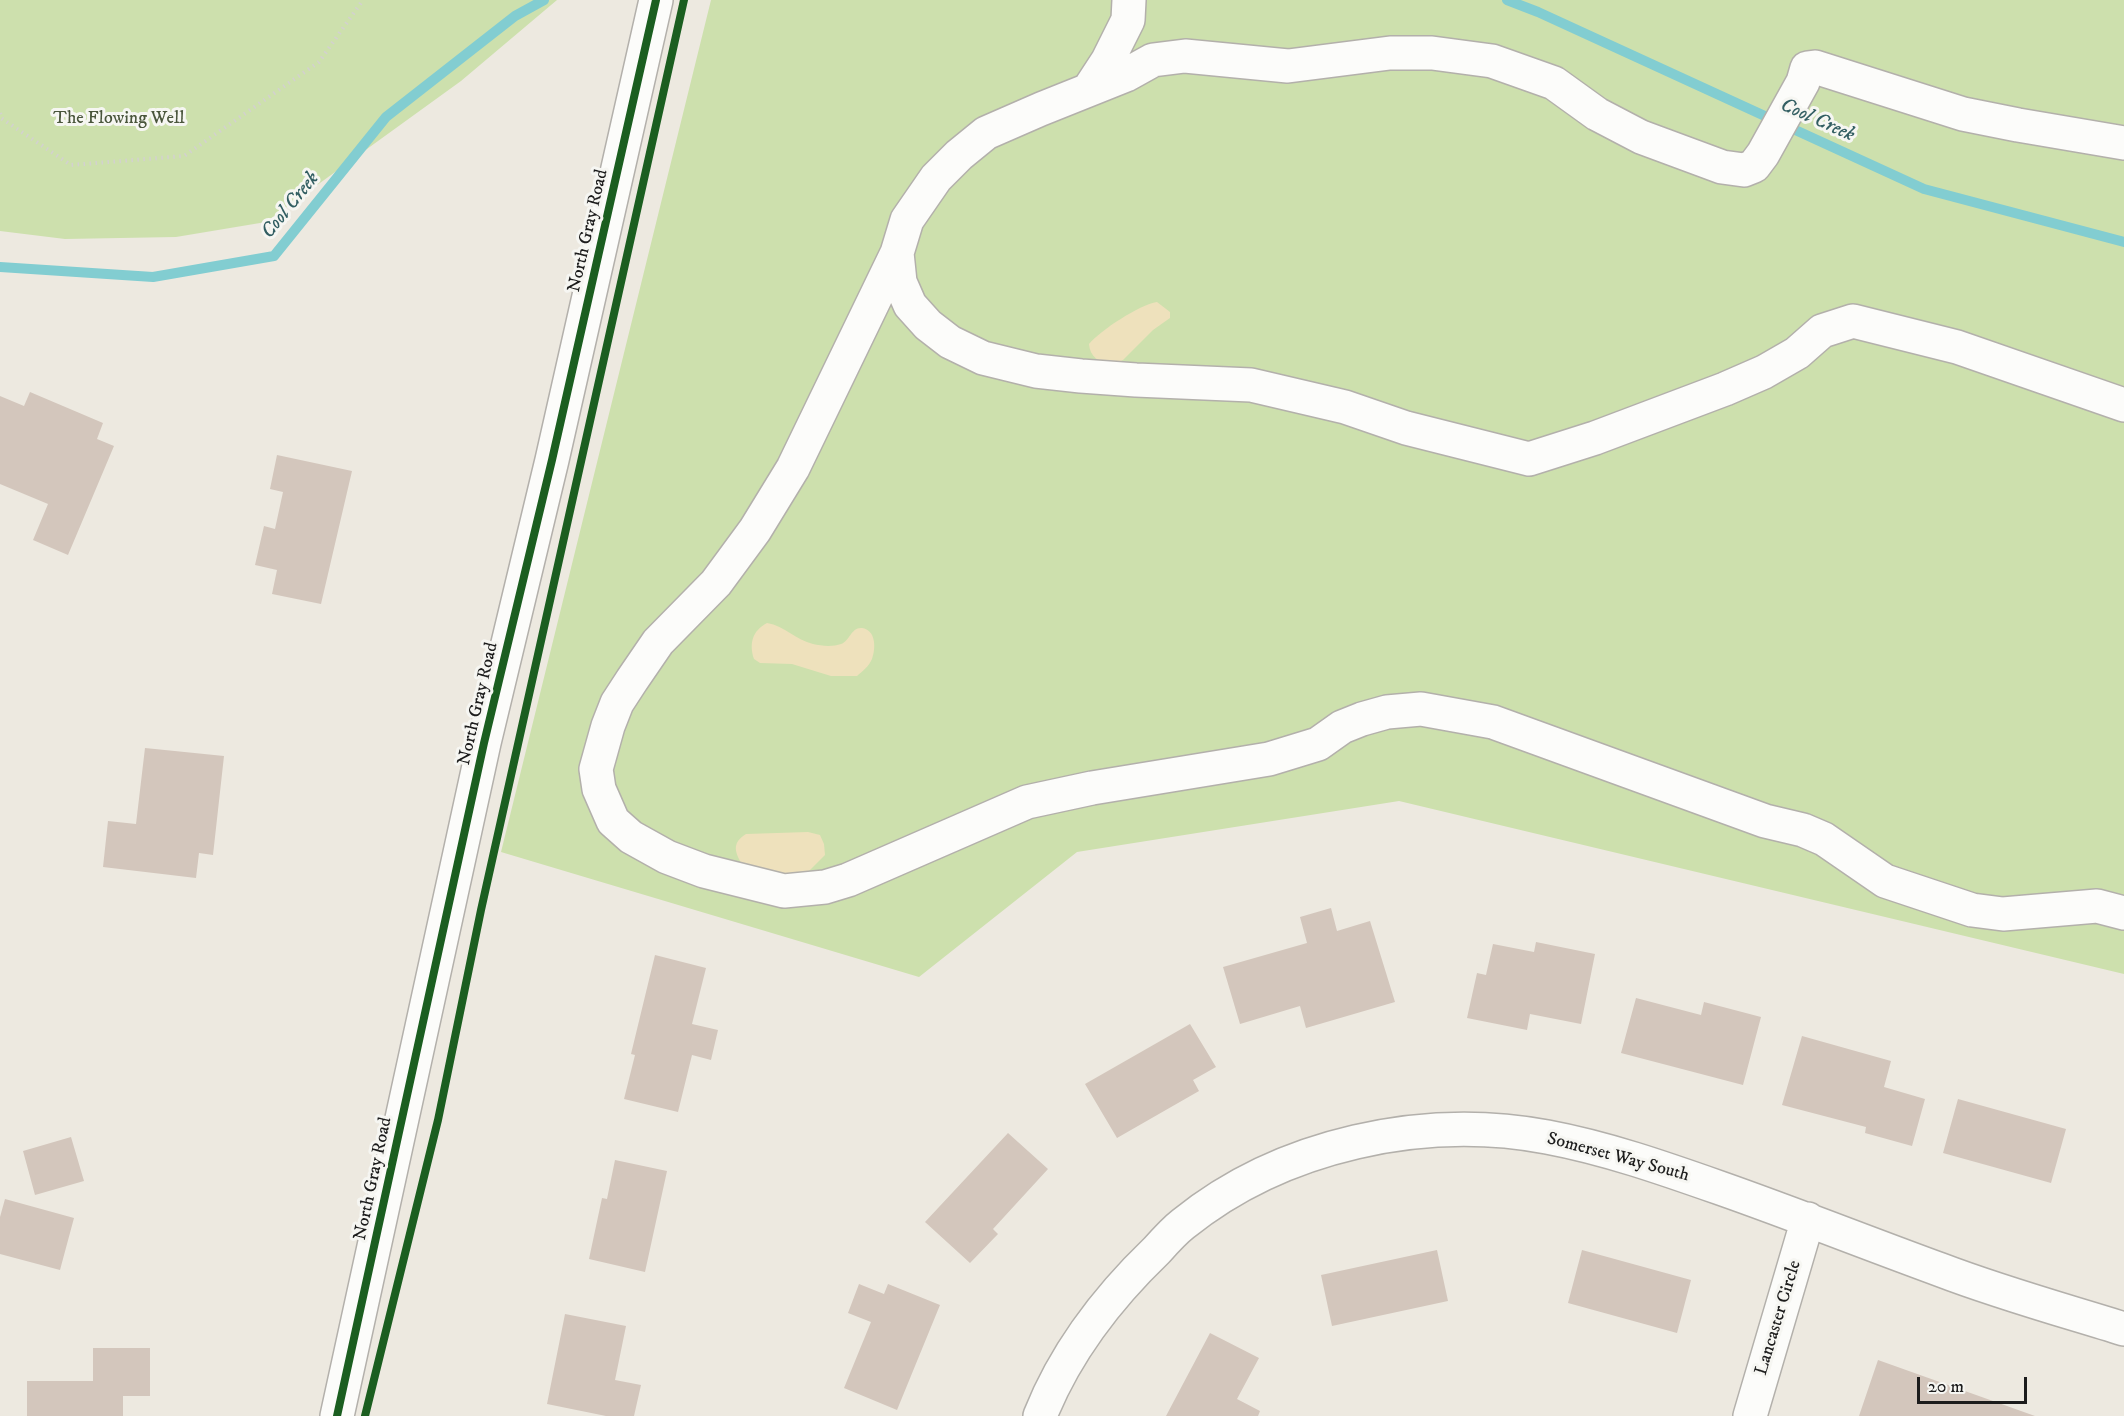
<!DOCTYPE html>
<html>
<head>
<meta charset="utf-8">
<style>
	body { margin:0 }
	#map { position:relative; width:2124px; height:1416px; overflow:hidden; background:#ede9e0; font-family:"IM FELL DW Pica",serif }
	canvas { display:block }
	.scale { position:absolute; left:1917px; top:1377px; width:110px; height:27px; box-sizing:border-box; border:3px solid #1c1c1c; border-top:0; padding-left:8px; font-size:18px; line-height:21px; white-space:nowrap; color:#1c1c1c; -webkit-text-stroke:4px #f6f6f2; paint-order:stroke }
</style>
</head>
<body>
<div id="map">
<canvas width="2124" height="1416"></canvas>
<div class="scale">20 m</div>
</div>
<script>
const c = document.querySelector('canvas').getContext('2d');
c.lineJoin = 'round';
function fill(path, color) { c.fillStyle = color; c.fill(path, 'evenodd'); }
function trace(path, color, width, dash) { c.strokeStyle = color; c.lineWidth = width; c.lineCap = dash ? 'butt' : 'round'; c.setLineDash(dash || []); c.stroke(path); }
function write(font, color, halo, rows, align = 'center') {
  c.font = font + ' "IM FELL DW Pica",serif'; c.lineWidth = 6; c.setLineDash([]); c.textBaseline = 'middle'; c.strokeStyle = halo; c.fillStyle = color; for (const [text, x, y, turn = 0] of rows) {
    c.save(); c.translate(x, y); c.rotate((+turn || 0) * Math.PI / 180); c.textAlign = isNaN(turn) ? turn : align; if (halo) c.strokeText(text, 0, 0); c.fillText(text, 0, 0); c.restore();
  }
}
fill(new Path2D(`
	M0,0H557L461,81L266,222L176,237L65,239L0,231Z
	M711,0H2124V974L1399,801L1077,852L919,977L501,852Z`), '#cde0ad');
fill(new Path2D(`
	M1157,302L1170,312V318L1153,330L1123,360C1108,368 1090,361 1089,344C1101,330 1139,305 1157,302Z
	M767,623C785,626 796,640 813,644C821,646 833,647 841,644C850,641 851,627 862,628C876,630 876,648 872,659C869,666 863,671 857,676H831L792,664L760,663L754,659C749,644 752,631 767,623Z
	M808,832L820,835L824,844L825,855L801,879L743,866C735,853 731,843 746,834Z`), '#eee1bc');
trace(new Path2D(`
	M1507,0L1538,12L1924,189L2124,242
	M0,267L153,277L274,256L386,117L515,16L544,0`), '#82cdd1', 10);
fill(new Path2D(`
	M30,392L103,423L97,439L114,446L68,555L33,540L48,504L0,484V396L24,406Z
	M277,455L352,471L321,604L272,594L277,570L255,565L264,526L275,529L283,492L270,489Z
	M145,748L224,756L213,855L199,853L196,878L103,867L108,821L136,824Z
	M1331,908L1337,931L1370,921L1395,1002L1306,1028L1300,1006L1240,1024L1223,967L1307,943L1300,917Z
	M1536,942L1595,954L1581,1024L1530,1014L1527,1030L1467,1018L1477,973L1486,975L1493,944L1534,952Z
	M655,955L706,968L692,1024L718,1030L711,1060L692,1055L678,1112L624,1099L635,1055L631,1054Z
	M1636,998L1701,1015L1704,1002L1761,1017L1743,1085L1621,1053Z
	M1190,1024L1216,1067L1193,1080L1199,1091L1117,1138L1085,1084Z
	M1802,1036L1891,1061L1884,1087L1925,1099L1912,1146L1865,1133L1866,1127L1782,1105Z
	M1958,1099L2066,1129L2051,1183L1943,1153Z
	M1008,1133L1048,1169L993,1229L998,1234L970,1263L925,1222Z
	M71,1137L84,1181L35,1195L23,1151Z
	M615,1160L667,1171L645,1272L589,1259L602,1198L607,1199Z
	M5,1199L74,1218L60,1270L0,1254V1217Z
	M1437,1250L1448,1301L1332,1326L1321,1275Z
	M1582,1250L1691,1280L1677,1333L1568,1303Z
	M859,1284L884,1294L888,1284L940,1305L897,1410L844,1388L871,1322L848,1313Z
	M565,1314L626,1326L615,1380L641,1385L634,1416H606L547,1404Z
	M1210,1333L1259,1358L1237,1399L1260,1411L1258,1416H1166Z
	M93,1348H150V1396H123V1416H27V1381H93Z
	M1878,1360L2035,1416H1859Z`), '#d3c6bc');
const minor = new Path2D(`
	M1089,89L1108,60L1128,20L1129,0
	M2124,143L2018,125L1963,114L1815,67L1807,68L1803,82L1763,154L1754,166L1744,170L1722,167L1641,137L1597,114L1554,83L1492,61L1432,53H1390L1288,66L1185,56L1153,60L1126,75L1041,109L986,133L959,155L936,178L907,220L897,253L900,282L910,305L928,325L950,342L983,358L1036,371L1081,376L1136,380L1251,385L1345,407L1406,428L1529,459L1595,438L1725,389L1764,372L1797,353L1822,331L1853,321L1957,347L2124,405
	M897,253L793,468L755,530L716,583L658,642L632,680L617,703L608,726L596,769L599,789L613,821L631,837L667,857L704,871L784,891L825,887L848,880L1027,802L1092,788L1269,759L1318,744L1342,727L1362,719L1387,712L1421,709L1493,722L1765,821L1803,830L1824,839L1885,881L1972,910L2003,914L2097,906L2124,913
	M337,1416L484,743L552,460L656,0
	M1040,1416C1065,1353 1108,1297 1157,1250C1165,1241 1174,1231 1183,1224C1282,1144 1424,1114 1547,1137C1606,1148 1663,1168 1720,1188C1794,1214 1867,1243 1941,1270C2001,1293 2063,1310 2124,1329
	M1750,1416L1808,1219`);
trace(minor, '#b3b0ab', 36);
trace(new Path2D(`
	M0,113L1,118L71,165L184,156L319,62L363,0`), '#d3d1cf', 4, [1.5, 4.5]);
trace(minor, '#fcfcfa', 33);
trace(new Path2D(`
	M337,1416L484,743L552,460L656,0
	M365,1416L438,1120L481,910L684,0`), '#1b5e20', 8);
write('18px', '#49553b', '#f6f6f2', [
	["The Flowing Well",119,119]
]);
write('18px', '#1c1c1c', '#f6f6f2', [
	["North Gray Road",589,231,-77],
	["North Gray Road",479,704,-77],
	["Somerset Way South",1618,1158,15],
	["North Gray Road",374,1179,-78],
	["Lancaster Circle",1779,1318,-73]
]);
write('italic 20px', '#325e62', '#f6f6f2', [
	["Cool Creek",1817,121,24],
	["Cool Creek",291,206,-51]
]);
</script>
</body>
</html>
